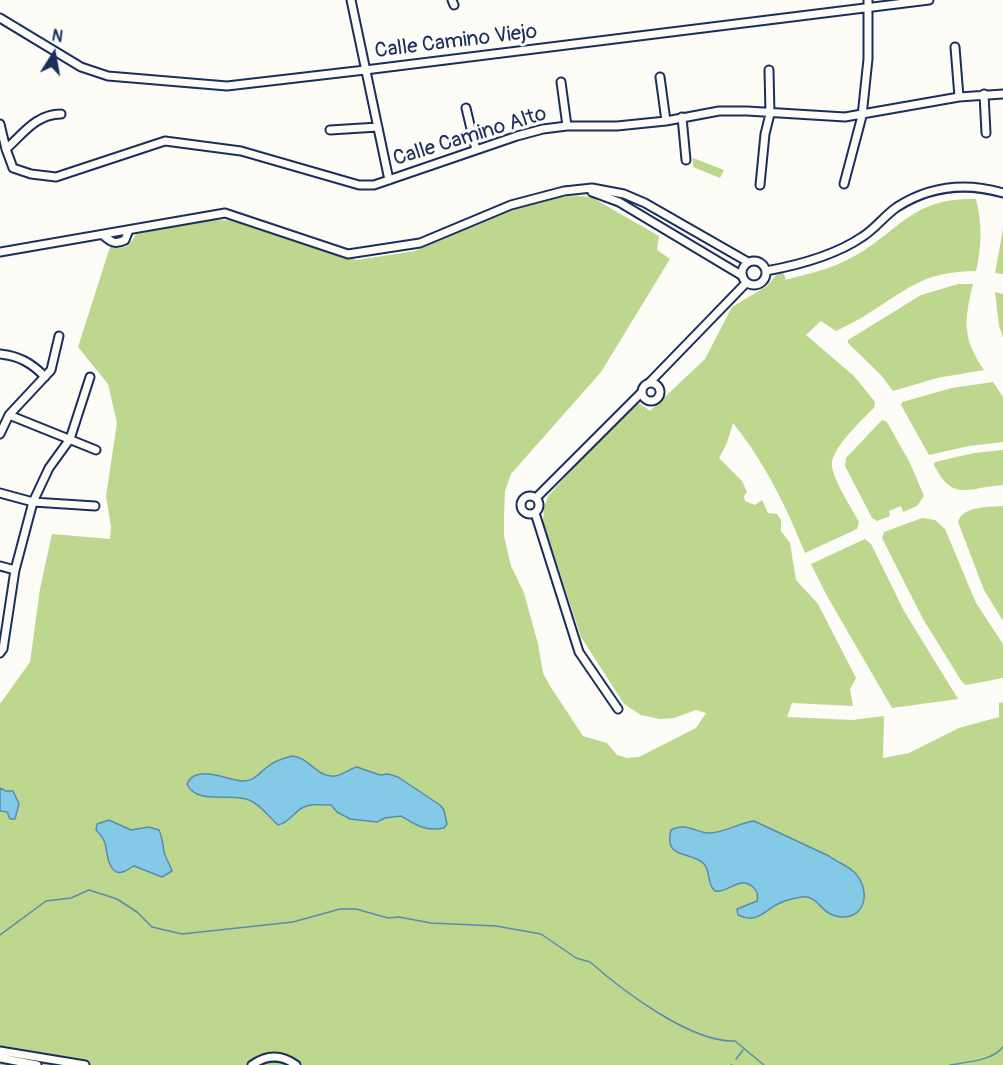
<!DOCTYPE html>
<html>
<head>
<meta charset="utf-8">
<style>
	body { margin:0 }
	#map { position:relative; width:1003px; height:1065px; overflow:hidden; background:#fdfcf7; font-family:Pangolin,sans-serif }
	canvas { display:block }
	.north { position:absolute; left:24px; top:24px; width:60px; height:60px; -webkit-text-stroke:4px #fdfcf7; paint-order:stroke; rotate:11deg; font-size:16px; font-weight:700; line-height:24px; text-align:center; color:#1b2f5e }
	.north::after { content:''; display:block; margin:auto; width:21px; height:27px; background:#1b2f5e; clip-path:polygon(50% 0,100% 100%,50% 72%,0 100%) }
</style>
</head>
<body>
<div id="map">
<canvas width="1003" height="1065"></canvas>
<div class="north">N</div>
</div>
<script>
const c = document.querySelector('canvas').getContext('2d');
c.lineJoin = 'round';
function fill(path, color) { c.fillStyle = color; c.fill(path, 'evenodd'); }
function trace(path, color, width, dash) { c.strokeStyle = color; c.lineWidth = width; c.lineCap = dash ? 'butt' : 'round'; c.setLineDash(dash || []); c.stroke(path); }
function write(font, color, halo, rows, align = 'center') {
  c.font = font + ' Pangolin,sans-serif'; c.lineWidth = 6; c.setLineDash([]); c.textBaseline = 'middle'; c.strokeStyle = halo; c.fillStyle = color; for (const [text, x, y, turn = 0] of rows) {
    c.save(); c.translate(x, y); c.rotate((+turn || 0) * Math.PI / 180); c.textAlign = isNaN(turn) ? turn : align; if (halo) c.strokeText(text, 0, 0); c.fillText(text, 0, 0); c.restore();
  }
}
fill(new Path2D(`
	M693,158L724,170L720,178L693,167Z
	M577,196L591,197L659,236L657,250L670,259L601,372L511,474L505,491L504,515V536L511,566L524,593L538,644L543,673L550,686L583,736L607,743L617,755L627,758L639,757L696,728L706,713L696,710L674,718L660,719L641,715L624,704L581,637L543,522L544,507L548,496L600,439L634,406L639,403L650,411L705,359L732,307L767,286L777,274L783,272L786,280C806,274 828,270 847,260C899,234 909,197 976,199C982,223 982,246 976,271C923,272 911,287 869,313C859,320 847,325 836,331L821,321L806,335L854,376L875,402L874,408C862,420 829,450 832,467C835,483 851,507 859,522L857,529L805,553C786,506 765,463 733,423L727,443L719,458L742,481L747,492L744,496L745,501L755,505L762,500L768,513L777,514L781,520V531L790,543L796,580L818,604L856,678L850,689L853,706L792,703L787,717L852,720L884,716L883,758L909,753L959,728L999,717V703L1003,702V1065H0V704L30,662L40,589L52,534L110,539L111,527L106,496L117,423L108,384L78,347L110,247C124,250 129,247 136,234L216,219L232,221L356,260L415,251L518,208L559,197Z
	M1003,229V274L995,273Z
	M958,284H973C964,320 962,338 984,370L937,378L893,391L881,375L848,343V340L921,295Z
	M995,292L1003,294V337L999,326Z
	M993,382L1003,397V442L969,446L929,455L901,405L902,402L952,388Z
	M882,420L887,422L910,463L924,496L917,506L903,512L901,506L889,511L890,516L877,521L872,518L845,466L846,458Z
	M1003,450V485C969,487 953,503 934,465L935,462L974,453Z
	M1003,506V621L984,590L958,522C962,506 989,507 1003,506Z
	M922,518L935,520L945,529L976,603L1003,644V678L966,685L962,682L923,619L882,538L884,532Z
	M865,539L871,544L904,611L958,699L892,708L827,596L811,564Z`), '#bdd78e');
const water = new Path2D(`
	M292,756C309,757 317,778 335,776C343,775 349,769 357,767L380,775L388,774L398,777L440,805L444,810L447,824L444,828C426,832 416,825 401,816L385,818L377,822L350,819L337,812L331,805C321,805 311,803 302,808C293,813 289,823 278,825C269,817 261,805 249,800C231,792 197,806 187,784C196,763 229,781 243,781C255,781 259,773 267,767C275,761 283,758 292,756Z
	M0,788L6,791H13L19,804L15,819H10L7,812L0,811Z
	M109,820L131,830L149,827L159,830C162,837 163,843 164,851C165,858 170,864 172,871L162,877L134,866C131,867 128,870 125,871C108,879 107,851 105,843C103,838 100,834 96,830L97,824Z
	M754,821L829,856C837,862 846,865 853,871C870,886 869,918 841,917C821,916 819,895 802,897C796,898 786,900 780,903C765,909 758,925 738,915L737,909L757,901C758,895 758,892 753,887C739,875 728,894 715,891C706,883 711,872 704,864C692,851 663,860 671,830C685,822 695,832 708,833C722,834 738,823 754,821Z`);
fill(water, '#84c9e5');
trace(water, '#5a8baf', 1.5);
trace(new Path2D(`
	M0,935L46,901L71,898L89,890L117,899L137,912L152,927L182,934L293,922L340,909H356L388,918L399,917L431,923L496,926L541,934L576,958L590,962C622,990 691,1043 735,1041L764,1065
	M736,1059L743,1050
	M731,1065H732
	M950,1065C966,1062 992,1061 1003,1047`), '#5a8baf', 1.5);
const minor = new Path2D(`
	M351,0L389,180
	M452,0L454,5
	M0,18L81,67L108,76L227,86L365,70L929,0
	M955,47L959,97
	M660,77L666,121
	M561,82L567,126
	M984,94L986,133
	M466,108L476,150
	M682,117L686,160
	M0,124L6,149L13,168L31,174L56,177L165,141L241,151L359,185H374L517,136L543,129L567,126H617L666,121L719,111H747L845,117L959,97L1003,94
	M330,130L378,127
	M6,149C23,134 36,114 61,114
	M844,184L862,116L868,59V0
	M760,185L765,134L770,114L769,70
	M592,192L619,202L741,275
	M103,235C111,242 115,245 125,240L129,230
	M0,252L225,213L348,254L420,243L511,205L564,191L592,188L624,194L645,203L748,262
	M742 273a12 12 0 1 1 24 0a12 12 0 1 1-24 0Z
	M766,271C799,265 834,256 862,237C875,229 884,216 897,207C930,186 965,182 1003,193
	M0,354C19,356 32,363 45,377
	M650,382L746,283
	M642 392a9 9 0 1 1 18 0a9 9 0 1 1-18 0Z
	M9,415L96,450
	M0,434L9,415L51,370L59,336
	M0,493L33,502L95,506
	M521 505a9 9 0 1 1 18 0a9 9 0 1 1-18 0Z
	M536,498L641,393
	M535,513L579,652L618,709
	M0,566L15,570
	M0,653L3,649L15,570L33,502L49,468L70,439L90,377
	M0,1051L85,1065
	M0,1058L37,1065
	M252,1065C266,1055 281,1054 296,1065`);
trace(minor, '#1b2f5e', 11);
trace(minor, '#fdfcf7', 7);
write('21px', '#1b2f5e', '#fdfcf7', [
	["Calle Camino Viejo",456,42,-7],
	["Calle Camino Alto",470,137,-17]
]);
</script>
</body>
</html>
